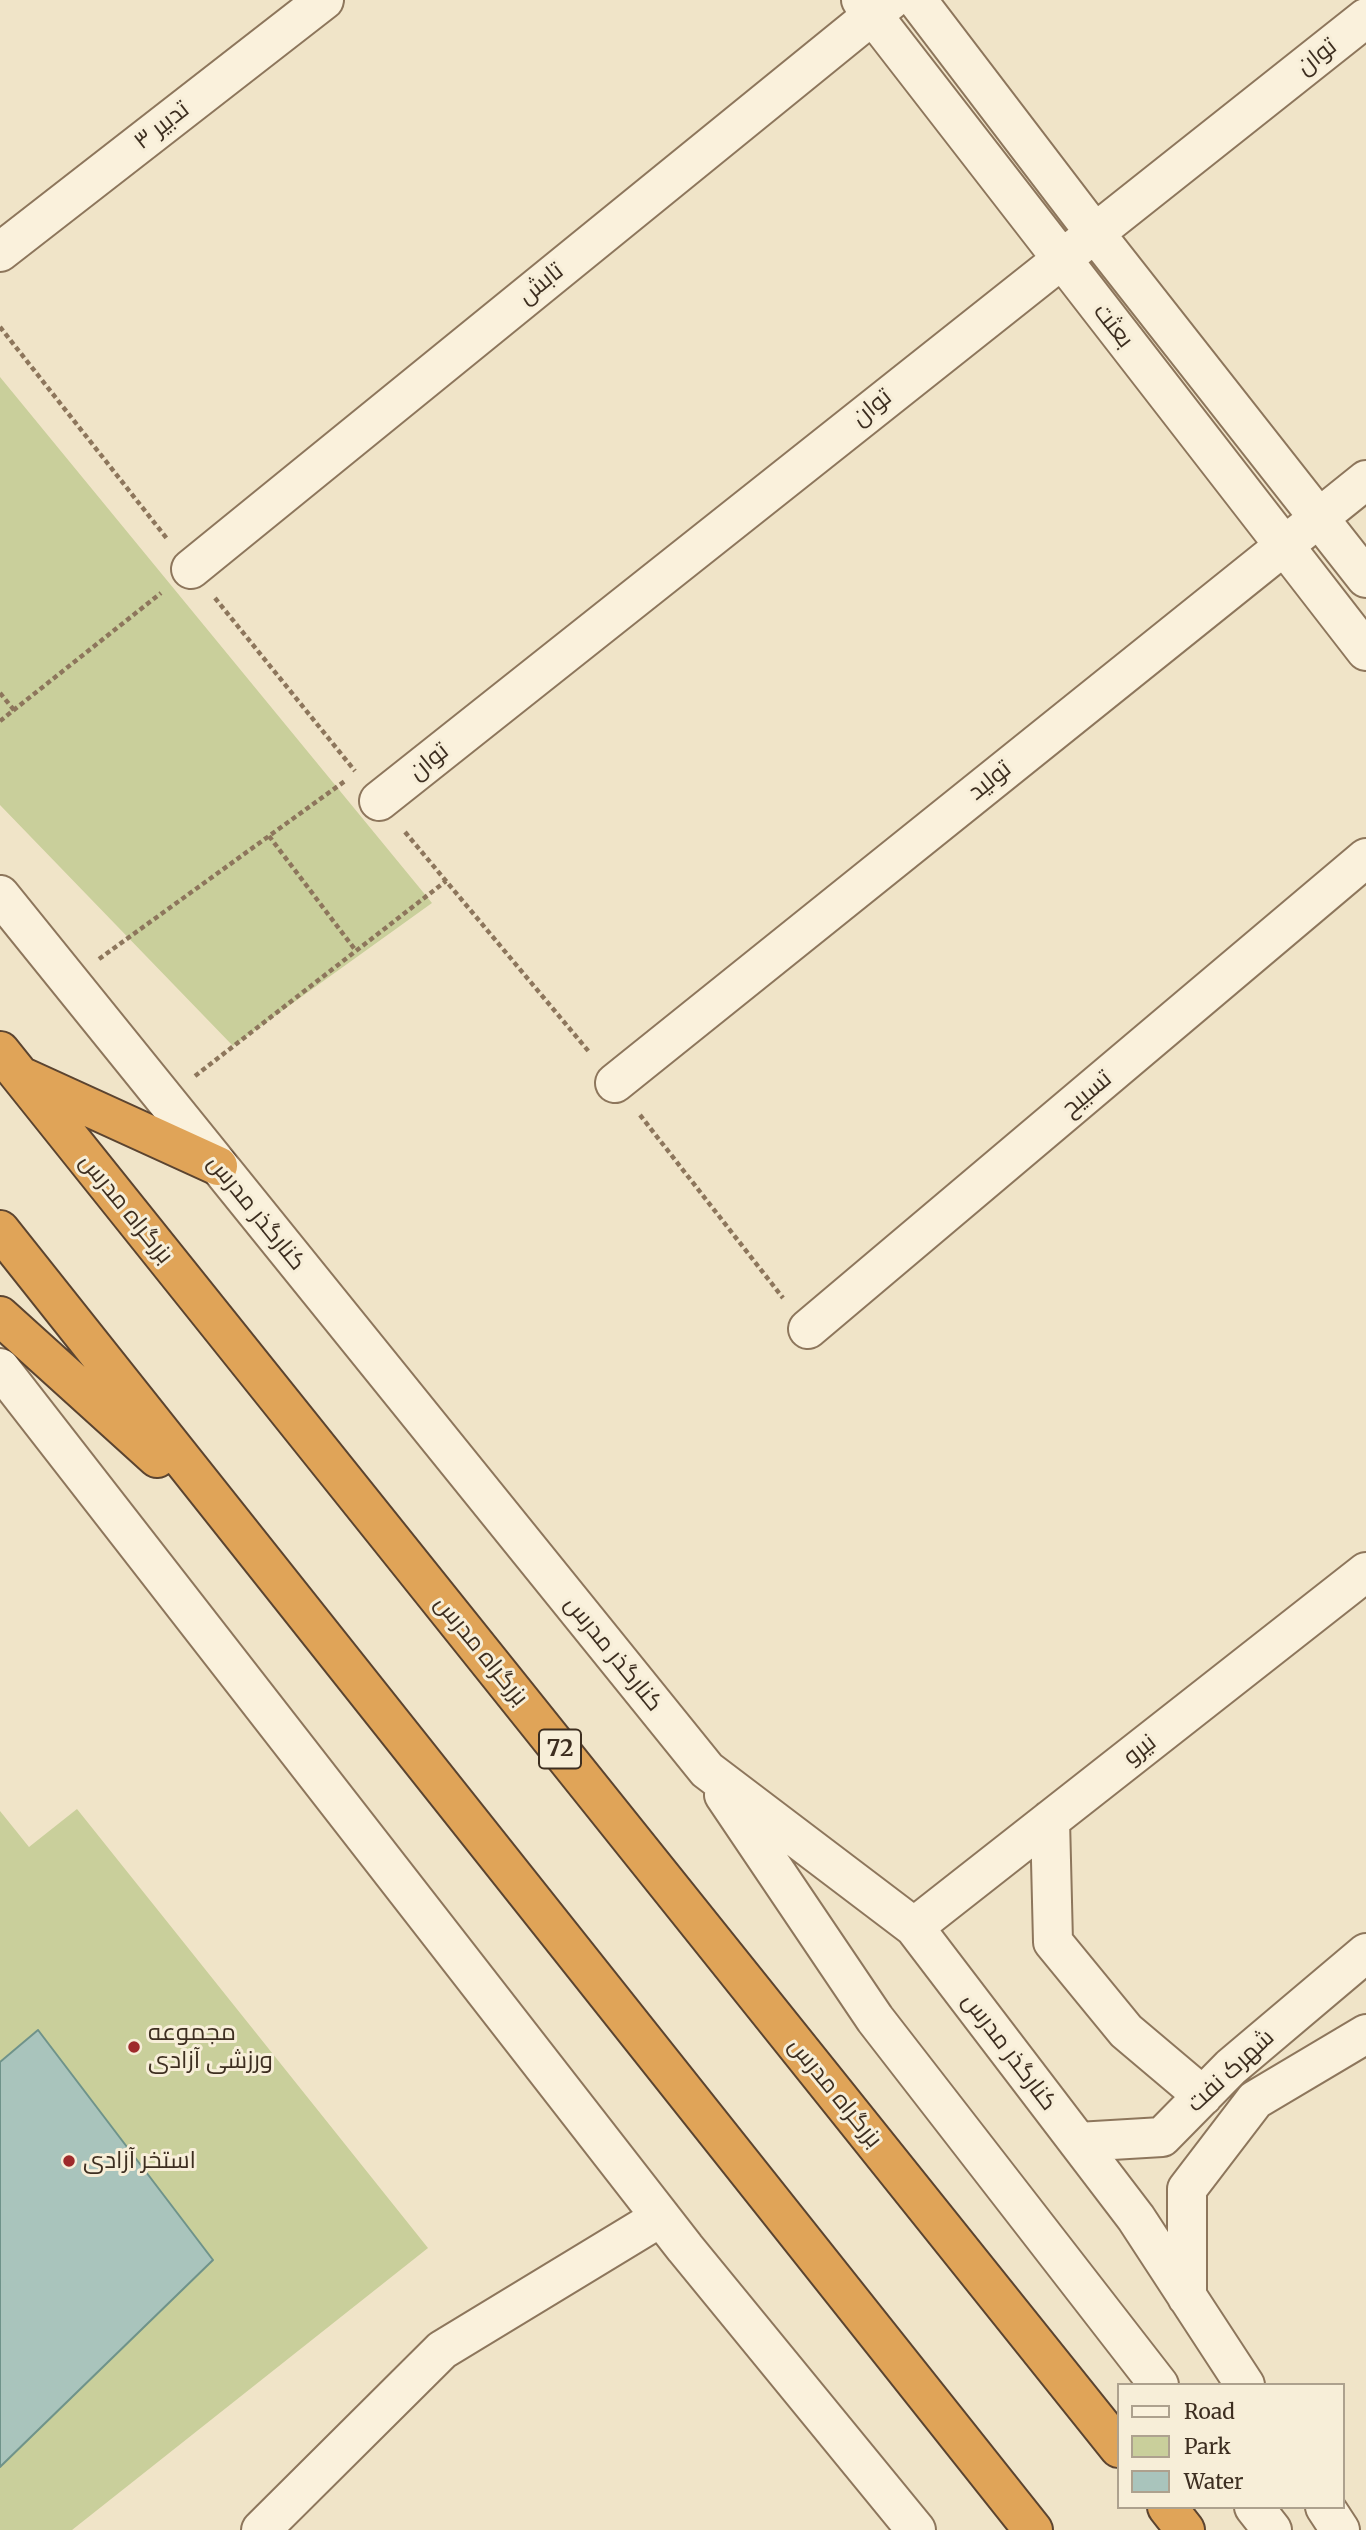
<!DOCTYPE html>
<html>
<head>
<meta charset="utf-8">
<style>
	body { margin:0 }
	#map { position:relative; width:1366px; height:2530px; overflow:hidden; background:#f0e4c8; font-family:Merriweather,serif }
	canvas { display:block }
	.legend { position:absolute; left:1117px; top:2383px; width:228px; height:126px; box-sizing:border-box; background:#f7eed8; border:2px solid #ada18e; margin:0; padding:9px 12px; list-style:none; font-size:21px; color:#3d2e20 }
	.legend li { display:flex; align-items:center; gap:14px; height:35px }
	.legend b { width:35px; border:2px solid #ada18e }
</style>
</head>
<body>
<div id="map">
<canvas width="1366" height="2530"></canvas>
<ul class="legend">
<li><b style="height:9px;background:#faf1dc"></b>Road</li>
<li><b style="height:19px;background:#c9cf9b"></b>Park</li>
<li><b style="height:19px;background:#a9c4bc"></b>Water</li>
</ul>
</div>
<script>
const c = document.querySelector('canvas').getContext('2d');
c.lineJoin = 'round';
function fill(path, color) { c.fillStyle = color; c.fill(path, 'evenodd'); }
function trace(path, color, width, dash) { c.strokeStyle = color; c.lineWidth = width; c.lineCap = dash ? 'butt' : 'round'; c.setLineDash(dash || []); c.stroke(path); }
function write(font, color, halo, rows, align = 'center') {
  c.font = font + ' Merriweather,Cairo,serif'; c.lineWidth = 6; c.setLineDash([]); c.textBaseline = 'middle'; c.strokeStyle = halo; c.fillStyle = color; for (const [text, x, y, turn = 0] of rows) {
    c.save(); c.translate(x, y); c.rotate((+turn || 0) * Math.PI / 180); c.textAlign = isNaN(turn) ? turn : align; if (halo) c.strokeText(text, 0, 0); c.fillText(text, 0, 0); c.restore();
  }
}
fill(new Path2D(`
	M0,377L432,903L233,1046L0,805Z
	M77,1809L428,2248L72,2530H0V1811L29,1847Z`), '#c9cf9b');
const water = new Path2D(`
	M38,2030L213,2260L0,2467V2062Z`);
fill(water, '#a9c4bc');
trace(water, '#6f938a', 2);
const minor = new Path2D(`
	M861,0L1366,651
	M917,0L1094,232L1366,578
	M0,252L324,0
	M191,569L891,0
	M379,801L1366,18
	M0,895L707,1770L914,1927L1136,2218L1245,2385
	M615,1083L1366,480
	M808,1329L1366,858
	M0,1368L685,2248L916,2530
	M724,1795L875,2019L1159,2385
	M1050,1820L1053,1942L1126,2031L1203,2096
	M914,1927L1366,1572
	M1078,2142L1162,2137L1231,2067L1366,1953
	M1187,2297V2189L1255,2100L1366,2034
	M1254,2507L1272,2530
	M1325,2507L1340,2530
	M261,2530L442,2350L661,2217`);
const highway = new Path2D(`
	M0,1051L1119,2448
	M25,1078L218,1166
	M0,1230L1033,2530
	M0,1316L157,1458
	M1167,2507L1185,2530`);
trace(minor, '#8d765c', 42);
trace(highway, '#5b4430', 42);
trace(new Path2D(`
	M0,327L168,540
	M215,598L355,771
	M0,693L14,710
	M0,721L161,593
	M405,832L590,1053
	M269,836L356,951
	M99,959L345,781
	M195,1076L446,881
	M640,1115L783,1298`), '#8d765c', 4.5, [5, 3.5]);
trace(minor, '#faf1dc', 38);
trace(highway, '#e0a458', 38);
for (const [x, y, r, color] of [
	[134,2047,7,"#9e2a2b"],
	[69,2161,7,"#9e2a2b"]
]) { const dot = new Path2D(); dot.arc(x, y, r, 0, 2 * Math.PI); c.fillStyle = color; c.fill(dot); trace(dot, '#f7eed8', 2.5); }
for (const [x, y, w] of [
	[560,1749,42]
]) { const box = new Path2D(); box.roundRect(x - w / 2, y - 19.5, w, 39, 5); c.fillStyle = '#f7eed8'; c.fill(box); trace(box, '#3d2e20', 2); }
write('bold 23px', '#3d2e20', null, [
	["72",560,1749]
]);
write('24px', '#3d2e20', '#f7eed8', [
	["توان",1317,57,-38],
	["تدبیر ۳",162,126,-38],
	["تابش",541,284,-39],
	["بعثت",1113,326,52],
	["توان",872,408,-39],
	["توان",429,762,-39],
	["تولید",990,781,-39],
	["تسبیح",1087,1094,-40],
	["بزرگراه مدرس",126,1209,51],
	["کنارگذر مدرس",256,1213,51],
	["بزرگراه مدرس",481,1651,51],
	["کنارگذر مدرس",613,1654,51],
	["نیرو",1140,1750,-38],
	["کنارگذر مدرس",1009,2052,53],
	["شهرک نفت",1231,2071,-43],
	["بزرگراه مدرس",835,2093,51]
]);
write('24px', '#3d2e20', '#f7eed8', [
	["مجموعه",148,2033],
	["ورزشی آزادی",148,2061],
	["استخر آزادی",83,2161]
], 'left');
</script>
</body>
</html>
